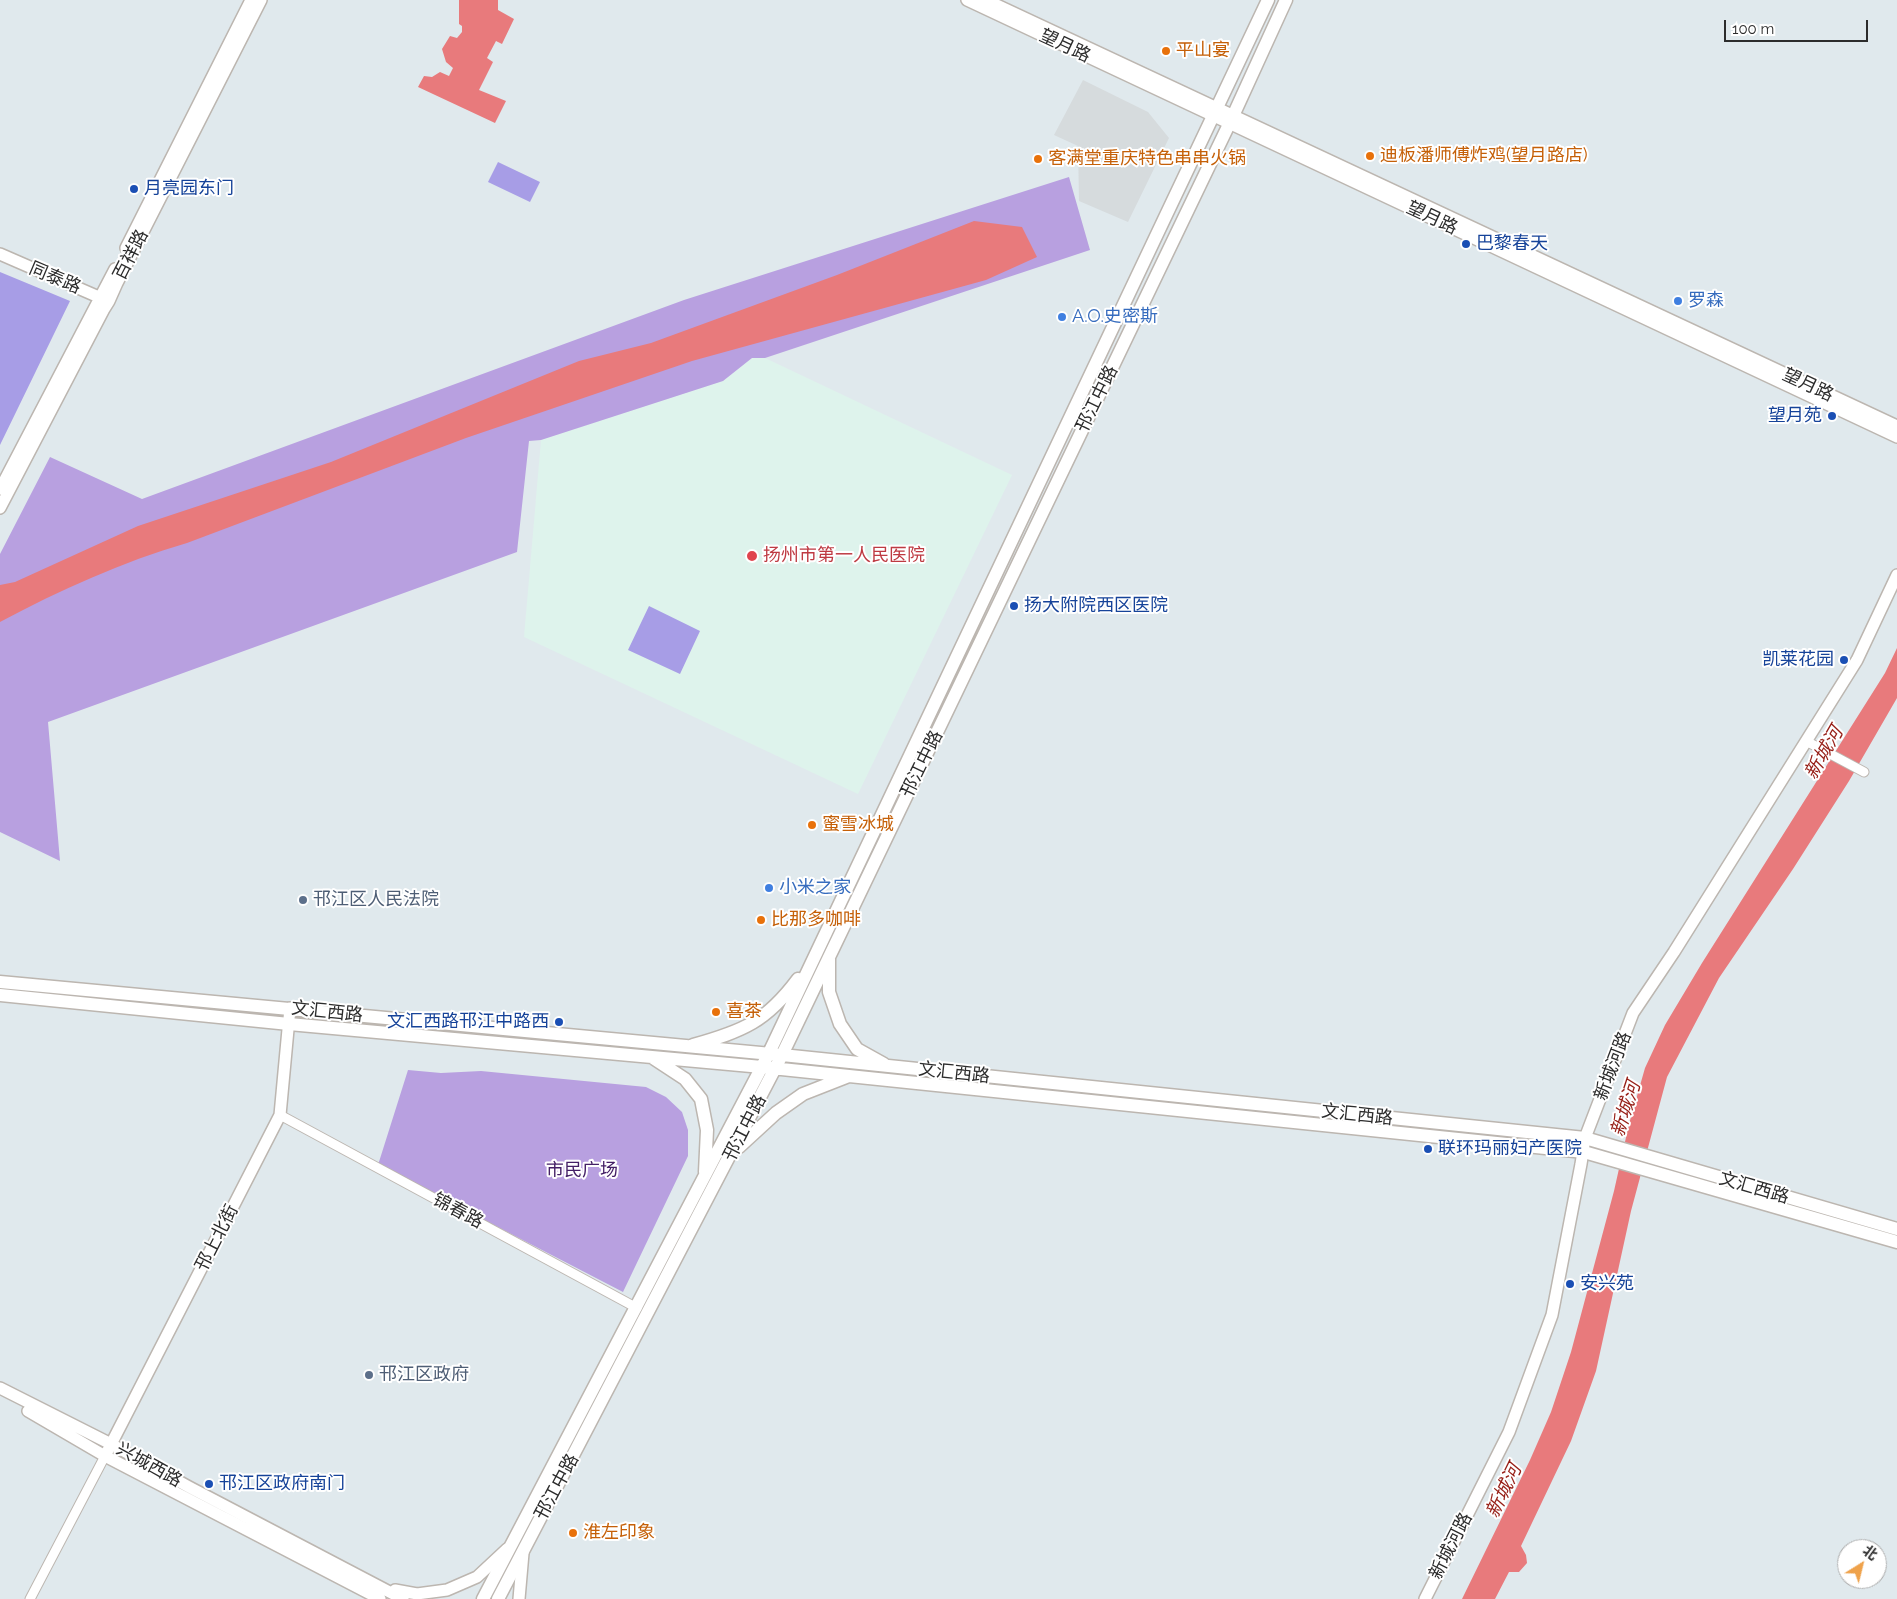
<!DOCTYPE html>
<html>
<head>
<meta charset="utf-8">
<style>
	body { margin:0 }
	#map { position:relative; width:1897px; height:1599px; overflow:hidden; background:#e0e9ed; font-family:Raleway,"Noto Sans SC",sans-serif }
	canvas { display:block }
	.north { position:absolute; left:1837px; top:1539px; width:50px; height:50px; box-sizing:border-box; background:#fff; border:1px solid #ababab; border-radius:50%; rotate:36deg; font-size:14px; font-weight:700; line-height:20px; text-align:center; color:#2c2c2c }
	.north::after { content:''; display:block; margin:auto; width:18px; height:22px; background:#efa24b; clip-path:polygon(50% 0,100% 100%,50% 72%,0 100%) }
	.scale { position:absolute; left:1724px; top:20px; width:144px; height:22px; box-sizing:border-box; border:2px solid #2c2c2c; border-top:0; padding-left:6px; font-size:15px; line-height:18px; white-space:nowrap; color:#2c2c2c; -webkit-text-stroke:4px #fff; paint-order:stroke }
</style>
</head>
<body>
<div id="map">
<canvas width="1897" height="1599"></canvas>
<div class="north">北</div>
<div class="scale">100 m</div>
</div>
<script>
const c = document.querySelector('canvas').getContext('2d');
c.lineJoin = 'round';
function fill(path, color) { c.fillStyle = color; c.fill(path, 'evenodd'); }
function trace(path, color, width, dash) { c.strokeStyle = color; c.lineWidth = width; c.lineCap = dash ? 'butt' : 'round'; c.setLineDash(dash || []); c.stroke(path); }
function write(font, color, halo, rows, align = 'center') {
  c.font = font + ' Raleway,"Noto Sans SC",sans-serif'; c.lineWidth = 4; c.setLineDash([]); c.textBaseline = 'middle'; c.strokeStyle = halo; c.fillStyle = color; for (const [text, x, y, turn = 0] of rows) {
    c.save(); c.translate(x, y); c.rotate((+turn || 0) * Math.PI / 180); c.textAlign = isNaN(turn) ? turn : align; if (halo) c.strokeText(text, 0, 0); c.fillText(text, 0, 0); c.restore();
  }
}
fill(new Path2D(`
	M752,358H765L1012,475L858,794L524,637L541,440L723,381Z`), '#def3ec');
fill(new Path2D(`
	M1069,177L1090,250L765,358H752L723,381L541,440L529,441L517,552L48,722L60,861L0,832V554L50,457L142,499L684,300Z
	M408,1070L441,1073L481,1071L646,1087L666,1097L682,1112L688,1130V1156L623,1292L378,1165Z`), '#b8a0e0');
fill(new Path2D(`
	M498,162L540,182L530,202L488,182Z
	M0,272L70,301L0,445Z
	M649,606L700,631L680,674L628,650Z`), '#a79de6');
fill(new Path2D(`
	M1083,80L1148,112L1169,138L1128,222L1079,201L1078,146L1054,135Z`), '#d6dbdd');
fill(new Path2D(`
	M459,0H498V10L514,19L502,44L496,41L487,58L493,62L479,90L506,101L495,123L418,87L424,76L432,77L440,72L449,76L453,68L446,62L442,49L450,36L457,38L462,32V26L459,24Z
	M974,221L1022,227L1037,257L986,280L692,361L466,438L187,543C122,562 60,590 0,622V585L15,582L138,526L331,462L579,361L651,343L837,275Z
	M1897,648V698L1849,781L1793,869L1719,978L1667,1077L1631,1211L1596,1371L1571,1441L1521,1546L1526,1555L1527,1563L1519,1572H1509L1495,1599H1462L1530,1460L1551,1412L1571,1352L1614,1191L1629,1124L1645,1068L1665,1025L1702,963L1885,673Z`), '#e87a7c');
const minor = new Path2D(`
	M1806,741L1864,772
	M280,1115L637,1308
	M30,1599L105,1456`);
const tertiary = new Path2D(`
	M967,0L1897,437
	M986,0L1897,426
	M126,248L251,0
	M0,254L101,298
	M0,489L115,269
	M0,508L104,309L109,301L117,283L261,0
	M0,1388L111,1444L189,1487L403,1599
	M28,1411L105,1456L380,1599
	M105,1456L280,1115L290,1008
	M395,1590L417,1594L447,1590L477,1577L507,1549
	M519,1599L523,1553
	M1425,1599L1509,1432L1552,1315L1581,1164L1585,1138L1633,1013L1674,952L1857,660L1897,575`);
const secondary = new Path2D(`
	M829,959V992L840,1024L857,1049L884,1064
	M0,982L782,1055L1585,1138L1897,1229
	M0,995L289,1024L762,1067L1584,1152L1897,1242
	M693,1045C743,1031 766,1022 798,979
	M653,1058L685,1079L701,1099L707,1130L705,1172
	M739,1147L776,1113L803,1094L849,1076
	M483,1599L768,1055L1268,0
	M498,1599L782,1055L1233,116L1286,0`);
trace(minor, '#bcb6b0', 11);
trace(tertiary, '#bcb6b0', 14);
trace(secondary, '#bcb6b0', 15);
trace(minor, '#fff', 9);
trace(tertiary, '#fff', 11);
trace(secondary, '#fff', 12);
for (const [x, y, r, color] of [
	[1166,51,5,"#e8710a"],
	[1370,156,5,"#e8710a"],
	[1038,159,5,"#e8710a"],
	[134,189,5,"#1a4fb4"],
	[1466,244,5,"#1a4fb4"],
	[1678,301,5,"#3f7fe0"],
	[1062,317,5,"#3f7fe0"],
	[1832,416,5,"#1a4fb4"],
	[752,556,6,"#e0444e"],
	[1014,606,5,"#1a4fb4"],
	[1844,660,5,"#1a4fb4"],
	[812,825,5,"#e8710a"],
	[769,888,5,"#3f7fe0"],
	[303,900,5,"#5c6f8a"],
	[761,920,5,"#e8710a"],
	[716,1012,5,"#e8710a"],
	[559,1022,5,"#1a4fb4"],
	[1428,1149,5,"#1a4fb4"],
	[1570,1284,5,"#1a4fb4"],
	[369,1375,5,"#5c6f8a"],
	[209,1484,5,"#1a4fb4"],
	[573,1533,5,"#e8710a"]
]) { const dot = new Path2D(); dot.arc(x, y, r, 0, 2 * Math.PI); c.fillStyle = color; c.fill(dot); trace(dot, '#fff', 2); }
write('18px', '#2c2c2c', '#fff', [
	["望月路",1065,46,25],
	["望月路",1432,218,25],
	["百祥路",131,255,-63],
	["同泰路",55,278,23],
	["望月路",1808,385,25],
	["邗江中路",1097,399,-64],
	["邗江中路",922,764,-64],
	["文汇西路",327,1012,6],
	["新城河路",1613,1066,-69],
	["文汇西路",954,1073,6],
	["文汇西路",1357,1115,6],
	["邗江中路",745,1128,-63],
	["文汇西路",1754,1188,16],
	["锦春路",458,1211,28],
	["邗上北街",217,1238,-63],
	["兴城西路",149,1465,29],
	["邗江中路",557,1487,-62],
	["新城河路",1451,1546,-63]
]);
write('18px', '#c56008', '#fff', [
	["平山宴",1176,51],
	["迪板潘师傅炸鸡(望月路店)",1380,156],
	["客满堂重庆特色串串火锅",1048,159],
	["蜜雪冰城",822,825],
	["比那多咖啡",771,920],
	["喜茶",726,1012],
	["淮左印象",583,1533]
], 'left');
write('18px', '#164399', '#fff', [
	["月亮园东门",144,189],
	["巴黎春天",1476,244],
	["望月苑",1822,416,"right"],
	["扬大附院西区医院",1024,606],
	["凯莱花园",1834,660,"right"],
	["文汇西路邗江中路西",549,1022,"right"],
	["联环玛丽妇产医院",1438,1149],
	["安兴苑",1580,1284],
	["邗江区政府南门",219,1484]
], 'left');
write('18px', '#366cbe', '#fff', [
	["罗森",1688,301],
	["A.O.史密斯",1072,317],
	["小米之家",779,888]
], 'left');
write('18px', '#be3a42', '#fff', [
	["扬州市第一人民医院",763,556]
], 'left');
write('18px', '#4e5e75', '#fff', [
	["邗江区人民法院",313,900],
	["邗江区政府",379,1375]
], 'left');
write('18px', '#442066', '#fff', [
	["市民广场",582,1171]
]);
write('italic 19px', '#961e16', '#fff', [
	["新城河",1824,753,-60],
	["新城河",1626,1109,-72],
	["新城河",1504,1491,-64]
]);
</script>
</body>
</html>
